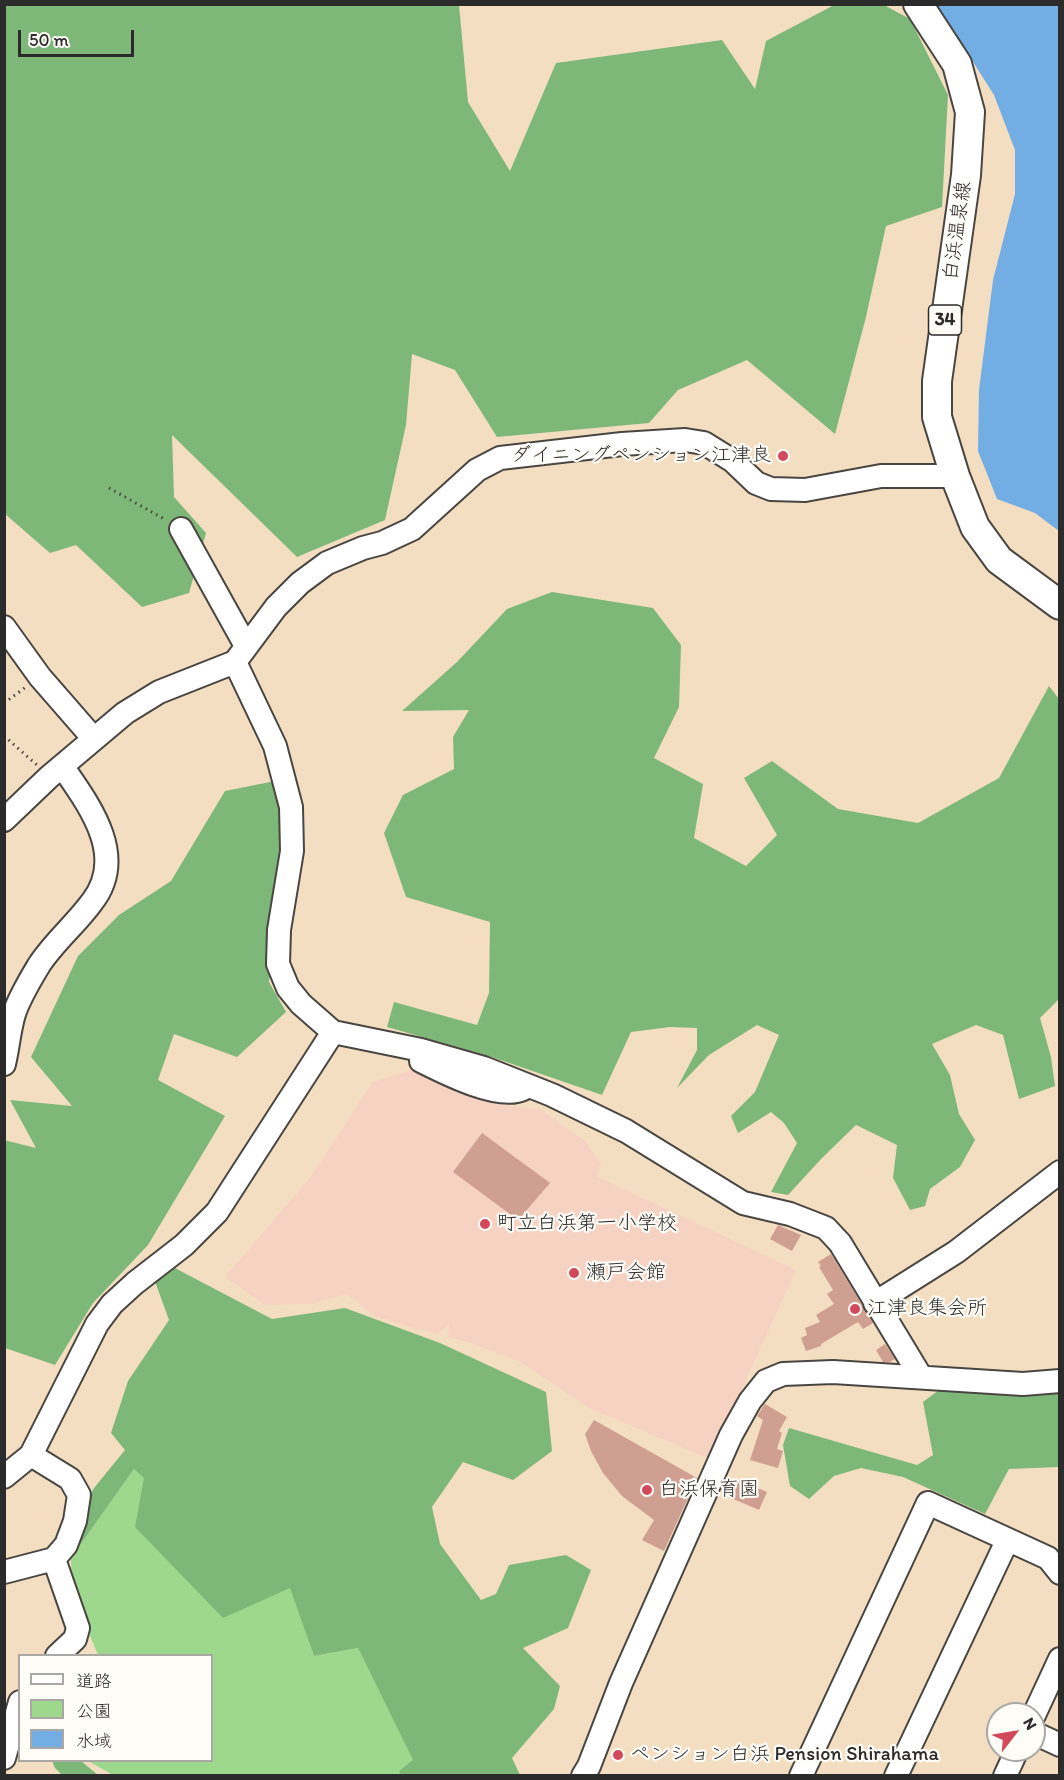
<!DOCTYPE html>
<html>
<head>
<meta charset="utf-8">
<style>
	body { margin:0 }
	#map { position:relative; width:1064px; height:1780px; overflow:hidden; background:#f4dec1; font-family:Itim,"Klee One",sans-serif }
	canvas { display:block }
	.frame { position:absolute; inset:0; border:6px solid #2b2b2b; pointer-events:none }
	.legend { position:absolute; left:18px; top:1654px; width:195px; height:108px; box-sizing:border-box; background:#fdfcf7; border:2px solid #a9a8a5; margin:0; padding:8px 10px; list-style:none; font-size:18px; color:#2b2b2b }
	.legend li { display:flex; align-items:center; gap:12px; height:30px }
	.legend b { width:30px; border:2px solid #a9a8a5 }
	.north { position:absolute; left:986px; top:1702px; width:60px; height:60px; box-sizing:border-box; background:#fdfcf7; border:2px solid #a9a8a5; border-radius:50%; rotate:59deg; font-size:16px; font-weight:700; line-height:24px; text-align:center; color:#2b2b2b }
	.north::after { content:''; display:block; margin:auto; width:21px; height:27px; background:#d1495b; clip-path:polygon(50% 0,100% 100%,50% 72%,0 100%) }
	.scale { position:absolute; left:18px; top:30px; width:116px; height:27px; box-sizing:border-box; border:3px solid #2b2b2b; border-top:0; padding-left:8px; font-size:18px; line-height:21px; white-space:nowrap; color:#2b2b2b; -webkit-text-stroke:4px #fdfcf7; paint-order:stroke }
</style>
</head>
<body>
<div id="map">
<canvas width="1064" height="1780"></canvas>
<div class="frame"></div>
<ul class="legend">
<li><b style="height:8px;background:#fff"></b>道路</li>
<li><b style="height:16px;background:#9dd88c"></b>公園</li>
<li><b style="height:16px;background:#72aee4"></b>水域</li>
</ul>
<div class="north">N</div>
<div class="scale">50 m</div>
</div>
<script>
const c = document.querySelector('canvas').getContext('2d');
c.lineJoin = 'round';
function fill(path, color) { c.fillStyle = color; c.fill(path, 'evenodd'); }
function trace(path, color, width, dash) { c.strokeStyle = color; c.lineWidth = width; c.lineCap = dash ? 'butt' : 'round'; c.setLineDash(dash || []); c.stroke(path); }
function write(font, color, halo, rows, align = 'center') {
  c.font = font + ' Itim,"Klee One",sans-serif'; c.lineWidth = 4.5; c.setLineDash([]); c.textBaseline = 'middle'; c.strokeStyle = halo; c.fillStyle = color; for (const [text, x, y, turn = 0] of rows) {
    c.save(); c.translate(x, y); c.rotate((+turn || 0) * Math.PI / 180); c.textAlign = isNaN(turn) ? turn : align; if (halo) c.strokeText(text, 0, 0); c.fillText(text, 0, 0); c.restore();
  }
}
fill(new Path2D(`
	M411,1070L468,1094L508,1106L540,1109L585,1141L601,1164L596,1176L796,1270L710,1459L591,1409L520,1362L468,1342L448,1337L449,1324L438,1334L412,1328L373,1315L347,1294L312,1304L265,1305L225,1277L310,1178L373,1082Z`), '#f6d2c3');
fill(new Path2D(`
	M134,1469L291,1588L314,1656L358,1648L414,1761L399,1771L401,1775H113L88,1761L212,1760V1656L98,1655L72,1592L71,1558Z`), '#9dd88c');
fill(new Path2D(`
	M5,5H459L468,102L510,171L556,63L722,40L755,89L766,41L834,5H884L910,19L948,95L942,207L886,226L866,317L835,434L747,360L678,390L649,423L497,437L455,370L412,354L406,425L385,520L297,557L172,435L174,497L206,533L189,593L142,607L76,545L50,553L5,514Z
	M552,592L653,608L681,645L679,707L654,758L703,784L694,838L746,866L777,835L744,778L772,761L838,809L918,823L999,778L1049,686L1059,699V999L1040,1018L1051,1057L1055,1086L1019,1099L1003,1035L976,1025L932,1044L950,1075L959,1114L975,1140L960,1167L930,1189L925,1206L910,1210L893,1178L897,1145L856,1125L822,1158L788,1195L771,1192L797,1143L784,1123L771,1112L738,1133L731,1116L755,1092L779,1035L757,1025L709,1055L677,1088L697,1050V1028L670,1027L631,1032L602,1095L492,1057L387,1027L394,1002L477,1025L489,993L490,922L406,897L384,833L403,795L454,769L453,737L469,710L402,711L457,662L507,609Z
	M280,780L283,830L269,982L286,1012L237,1057L174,1034L158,1080L225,1116L148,1245L93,1303L55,1365L5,1348L4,1140L36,1148L10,1100L72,1106L31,1057L78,956L119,915L171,881L225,791Z
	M173,1267L272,1319L345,1308L440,1343L546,1392L552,1451L513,1480L463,1462L432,1507L440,1544L481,1600L496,1594L509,1565L566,1555L591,1570L568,1628L523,1648L560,1686L554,1709L512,1758L520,1775L401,1776L399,1771L413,1760L358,1648L314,1656L290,1588L223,1618L135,1527L144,1478L134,1469L71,1558L86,1502L94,1488L125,1450L111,1433L128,1381L169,1320L153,1276Z
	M943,1387L1059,1391V1467L1009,1469L985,1514L903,1477L861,1468L834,1476L809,1499L790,1486L783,1445L789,1428L917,1465L933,1455L923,1402Z
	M52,1761H81L98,1775H62L55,1768Z`), '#7eb878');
fill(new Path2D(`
	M937,5H1059V531L1035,513L997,499L978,451L979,390L993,280L1015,194V150L994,95Z`), '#72aee4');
fill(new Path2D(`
	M482,1133L550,1183L518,1220L453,1172Z
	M778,1225L801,1235L792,1251L770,1239Z
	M831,1254L873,1323L863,1329L858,1322L821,1344V1346L806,1351L801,1338L807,1335L805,1328L820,1322L816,1315L834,1304L827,1294L833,1290L819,1267L821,1266L818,1262Z
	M885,1344L895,1359L890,1362H883L876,1350Z
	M765,1404L787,1417L779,1431L782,1433L777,1449L783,1451L778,1468L750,1460L763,1420L757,1416Z
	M594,1420L697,1478L664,1551L642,1540L654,1520L622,1496L603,1473L591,1451L585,1434Z
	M739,1480L767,1492L759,1510L731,1498Z`), '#cf9f91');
const minor = new Path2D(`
	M181,529L246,646
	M4,627L40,677L94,739
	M235,662L275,746L291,807L292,851L279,930L278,964L288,988L301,1004L333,1032L421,1050L484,1068L552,1095L626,1131L743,1203L790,1214L826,1228L840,1243L921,1377
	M4,820L49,777L125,713L159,692L235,662L276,607L300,583L327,563L363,548L382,543L412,529L477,470L500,458L622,444L685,440L704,443L733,461L756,483L771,489L805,490L881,476H955
	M421,1059V1061C443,1072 499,1101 523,1089
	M4,1064C8,1048 9,1030 14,1014C19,998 30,980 39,965C54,942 76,924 92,902C128,856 89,805 62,766
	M875,1303L956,1252L1060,1172
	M4,1477L31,1455L97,1324L112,1304L135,1283L184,1245L217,1212L333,1032
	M54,1559L78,1628L75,1639L57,1656
	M4,1572L54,1559L66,1545L75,1521L79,1495L70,1479L31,1455
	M1034,1715L1060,1659
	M1034,1733L1060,1745
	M4,1758L20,1702
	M583,1776L589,1766L621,1683L731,1435L750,1401L766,1381L783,1374L833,1372L1023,1384L1060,1381
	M801,1776L928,1503L1048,1558L1060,1573
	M896,1776L1007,1541
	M1005,1776L1017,1750`);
const major = new Path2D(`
	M918,4L957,64L970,112L966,175L937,381V417L955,476L975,527L999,560L1060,605`);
trace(minor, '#494642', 26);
trace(major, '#494642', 32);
trace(new Path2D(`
	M109,488L166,520
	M4,703L26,687
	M4,736L37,765`), '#494642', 3, [1.5, 4.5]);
trace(minor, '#fff', 22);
trace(major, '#fff', 28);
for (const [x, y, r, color] of [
	[783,456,6,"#d1495b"],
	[485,1224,6,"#d1495b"],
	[574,1273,6,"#d1495b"],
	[855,1309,6,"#d1495b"],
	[647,1490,6,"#d1495b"],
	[618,1755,6,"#d1495b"]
]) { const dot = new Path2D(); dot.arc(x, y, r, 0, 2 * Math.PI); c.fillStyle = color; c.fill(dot); trace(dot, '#fdfcf7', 2); }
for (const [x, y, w] of [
	[945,320,33]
]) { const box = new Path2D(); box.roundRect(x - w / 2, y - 15, w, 30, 4.5); c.fillStyle = '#fdfcf7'; c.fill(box); trace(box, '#2b2b2b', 1.5); }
write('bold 18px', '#2b2b2b', null, [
	["34",945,320]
]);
write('20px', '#2b2b2b', '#fdfcf7', [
	["白浜温泉線",958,231,-82]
]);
write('20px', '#2b2b2b', '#fdfcf7', [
	["ダイニングペンション江津良",771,456,"right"],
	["町立白浜第一小学校",497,1224],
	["瀬戸会館",586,1273],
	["江津良集会所",867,1309],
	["白浜保育園",659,1490],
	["ペンション白浜 Pension Shirahama",630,1755]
], 'left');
</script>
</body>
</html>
